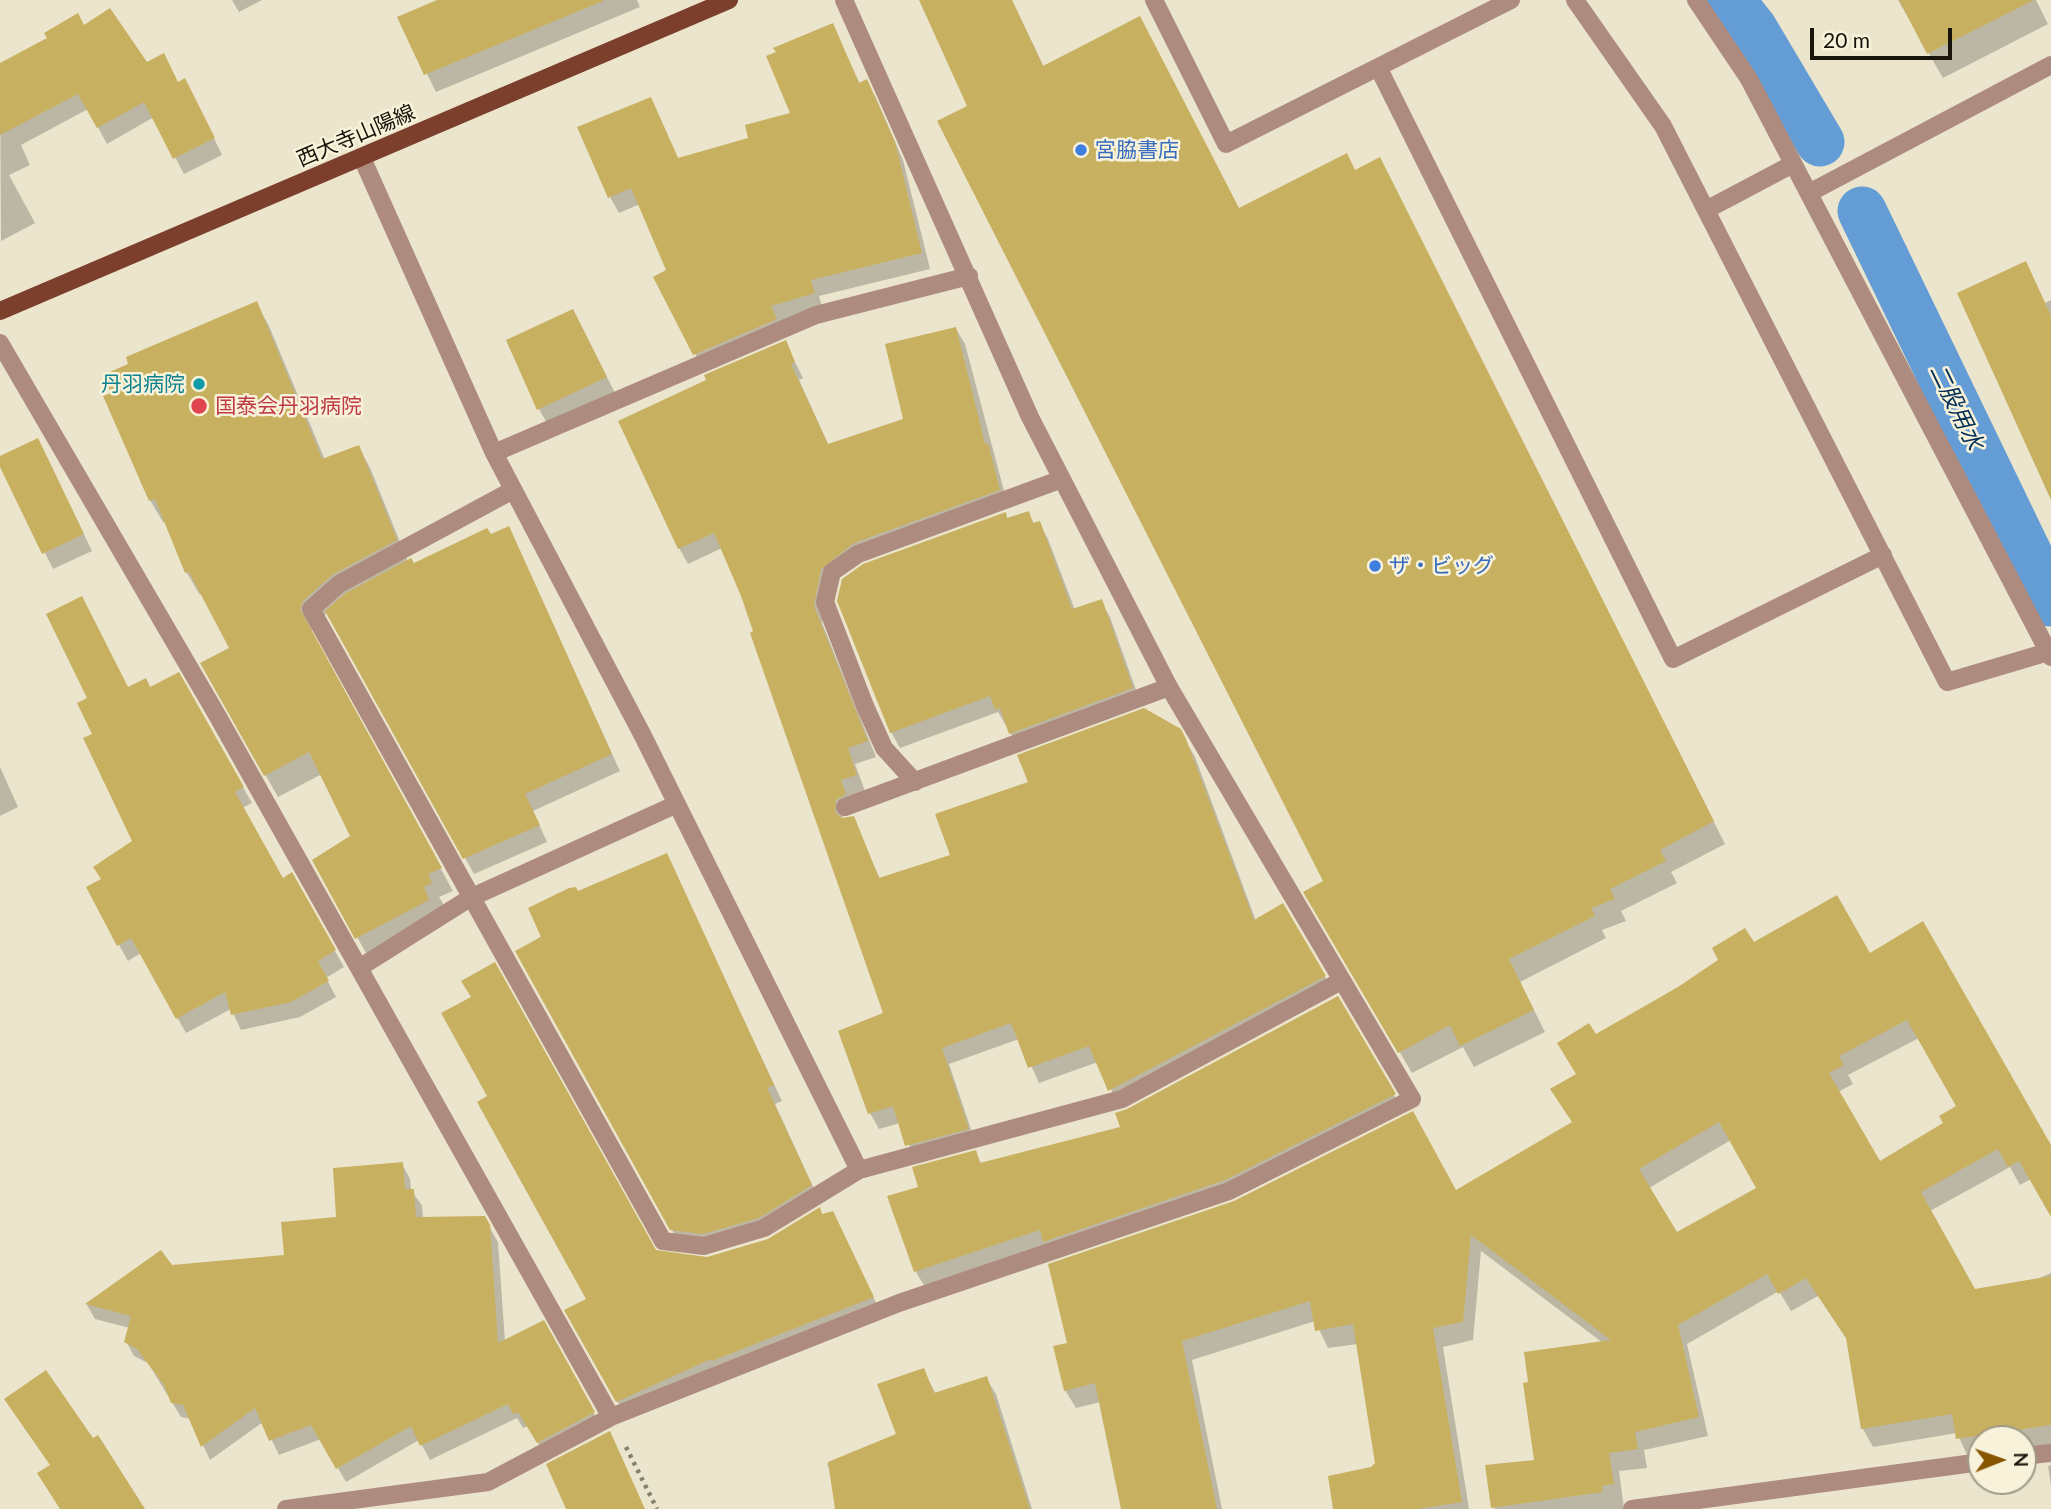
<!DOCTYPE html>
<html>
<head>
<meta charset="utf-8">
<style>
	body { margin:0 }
	#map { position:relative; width:2051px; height:1509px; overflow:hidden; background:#ece5cd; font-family:Lato,sans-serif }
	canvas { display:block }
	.north { position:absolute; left:1967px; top:1425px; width:70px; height:70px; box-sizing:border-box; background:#f9f2da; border:2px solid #9f9988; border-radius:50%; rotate:89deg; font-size:19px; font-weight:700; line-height:28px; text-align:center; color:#17140c }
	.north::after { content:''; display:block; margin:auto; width:24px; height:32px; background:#895600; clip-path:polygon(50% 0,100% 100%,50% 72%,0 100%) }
	.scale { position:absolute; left:1810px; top:28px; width:142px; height:32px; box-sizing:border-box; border:4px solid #17140c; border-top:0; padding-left:9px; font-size:21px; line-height:24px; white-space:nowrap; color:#17140c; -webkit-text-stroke:5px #f9f2da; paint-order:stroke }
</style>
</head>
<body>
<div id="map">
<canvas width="2051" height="1509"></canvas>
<div class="north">N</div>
<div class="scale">20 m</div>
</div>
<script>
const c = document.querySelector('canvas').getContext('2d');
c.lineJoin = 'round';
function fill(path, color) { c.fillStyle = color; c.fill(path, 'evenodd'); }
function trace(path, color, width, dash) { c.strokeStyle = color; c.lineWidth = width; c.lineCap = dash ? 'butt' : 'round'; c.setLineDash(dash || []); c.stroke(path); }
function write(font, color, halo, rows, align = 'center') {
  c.font = font + ' Lato,"Noto Sans JP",sans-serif'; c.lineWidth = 5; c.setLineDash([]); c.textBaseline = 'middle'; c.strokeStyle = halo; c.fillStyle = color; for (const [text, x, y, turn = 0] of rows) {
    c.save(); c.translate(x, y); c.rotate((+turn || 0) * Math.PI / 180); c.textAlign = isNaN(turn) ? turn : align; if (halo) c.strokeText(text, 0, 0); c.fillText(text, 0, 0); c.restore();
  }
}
fill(new Path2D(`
	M232,0H262L239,12Z
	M442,0H637L640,7L436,92L399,18Z
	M921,0H1012L1044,67L1240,209L1355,172L1380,159L1725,844L1671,872L1677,883L1621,911L1626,921L1602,930L1606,938L1520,982L1545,1032L1474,1067L1463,1047L1412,1073L1306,893L1325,882Z
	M1898,0H2036L2048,24L1943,78Z
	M832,25L860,84L866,82L876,98L903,160L930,269L819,296L823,310L704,371L655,278L668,270L640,204L619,213L610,197L650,99L679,160L750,139L792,114Z
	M84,27L178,83L194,97L222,155L184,174L154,117L107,144L88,109L21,145L30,165L9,175L35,223L1,241L0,66Z
	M2026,263L2045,303L2051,300V496Z
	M256,303L269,326L325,460L359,447L371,470L408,562L414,565L508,528L620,771L533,811L547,842L474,874L328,612L316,623L311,633L453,891L439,897L444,905L370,960L314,861L353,837L322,774L278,797L202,663L231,649L202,594L200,595L187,573L166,522H163L150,500Z
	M582,327L615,393L548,425L539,409Z
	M956,329L965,344L1008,506L863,559L830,585L822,623L876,757L855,764L865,791L854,811L837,820L853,818L880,879L952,857L1179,730L1195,757L1256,921L1283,906L1334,992L1119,1106L1098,1062L1039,1083L1019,1039L949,1064L976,1144L916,1161L900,1123L879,1129L870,1113L885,1014L742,595L722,548L688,564L679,548L785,342L803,378L799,380L829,446L905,420Z
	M47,457L92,551L53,569L0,463V458Z
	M1028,513L1034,524L1039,523L1048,539L1075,610L1101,602L1110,617L1141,704L1020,749L998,712L900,748L891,732L1005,514L1008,520Z
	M178,675L252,803L242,808L283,880L292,875L344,967L326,978L336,997L300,1017L241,1030L231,1009L186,1033L141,953L128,961L119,945L103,880L134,841L94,735L128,689H149Z
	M0,767L18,807L0,816Z
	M666,855L782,1101L775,1104L820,1202L681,1246L517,952Z
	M1753,945L1869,956L2051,1148V1168L2020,1185L2010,1167L1930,1211L1974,1291L2035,1280L2051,1273V1454L2023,1449V1439H1981V1455L1968,1457L1957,1433L1873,1447L1863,1429L1848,1341L1818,1296L1791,1311L1779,1291L1687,1344L1708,1436L1644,1450L1647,1468L1619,1471L1624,1509H1494L1536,1461L1603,1343L1481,1251L1473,1340L1443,1347L1469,1509H1335L1377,1464L1358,1344L1328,1348L1315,1321L1192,1360L1222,1509H1123L1101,1402L1076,1408L1065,1390L1070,1344L1455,1192L1573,1123L1578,1075L1595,1036ZM1919,1038L1958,1107L1945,1124L1880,1164L1838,1092L1853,1084L1848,1075ZM1731,1140L1759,1189L1676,1235L1649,1188Z
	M1337,998L1403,1111L1234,1196L925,1287L916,1272L889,1197L920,1188L975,1152L982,1165L1122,1128L1128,1111Z
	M402,1164L410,1179L411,1191L422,1205L423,1219L484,1218L498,1242L505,1341L543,1322L602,1428L546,1457L528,1426L523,1428L517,1418L430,1460L419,1440L346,1482L321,1439L279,1455L263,1422L210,1460L191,1419L181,1417L148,1363L134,1356L126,1341L130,1328L95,1319L87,1305L160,1252L171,1267L286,1256L338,1218Z
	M832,1213L881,1313L626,1417L566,1311L588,1300L656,1252L707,1259L768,1240Z
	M923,1370L936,1394L986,1378L996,1394L1032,1509H846L827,1464L898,1435Z
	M2051,1465V1486L2048,1466Z`), '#0003');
trace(new Path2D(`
	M1730,0L1753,29L1820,142
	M1862,211L2051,602`), '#649cd5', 49);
fill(new Path2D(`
	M437,0H603V1L424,75L397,17Z
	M919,0H1012L1043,66L1140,16L1239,208L1347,153L1355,170L1380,157L1714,821L1660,850L1666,861L1610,889L1615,899L1591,908L1595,916L1509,959L1534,1010L1460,1046L1450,1025L1398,1053L1303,892L1323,881L937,121L967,106Z
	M1899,0H2034L1927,54Z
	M110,8L147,62L164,53L178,82L185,78L215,138L173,159L144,102L97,128L78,94L0,135V63L47,38L44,33L78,13L84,25Z
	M833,23L859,83L867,79L895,142L922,253L811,280L815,293L771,306L777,319L693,355L653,277L666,270L631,188L608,198L577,127L651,97L678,158L748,138L745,125L790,113L766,56L776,52L773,48Z
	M2026,261L2051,316V500L1957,293Z
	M257,301L322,459L359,445L397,540L332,575L303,601L300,609L442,868L428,874L432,883L424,887L429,900L355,939L312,860L350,836L309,752L264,776L200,663L229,648L189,572L185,573L155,499L149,501L103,396L111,393L103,375L128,364L126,357Z
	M573,309L607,377L537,410L506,340Z
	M956,327L985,444L988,443L1000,490L854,543L821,569L814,606L868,741L848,748L857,775L841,780L846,794L836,800L835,812L842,818L854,816L879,878L950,855L935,814L1028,782L1017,755L1144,708L1181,729L1186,739L1254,920L1283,903L1326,976L1108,1091L1089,1046L1028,1068L1011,1023L942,1048L969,1129L905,1146L893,1106L868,1114L838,1031L883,1013L750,633L753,631L741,596L714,533L678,549L618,421L706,380L704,375L786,340L795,362L791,364L828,444L903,419L885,344Z
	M38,438L84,534L42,554L0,467V456Z
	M1029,511L1033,523L1040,521L1072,609L1102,599L1133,688L1009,734L1000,708L995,710L990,696L890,733L837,601L842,579L863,564L1006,512L1007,518Z
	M509,526L612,754L525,794L540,825L463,859L325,611L346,593L411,558L414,563L487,528L491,534Z
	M82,596L128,687L146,678L150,687L179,672L244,787L235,792L283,878L292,872L336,950L318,961L329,981L291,1002L231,1015L225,992L176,1019L131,938L117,946L86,887L101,879L93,867L132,841L83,738L92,734L77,703L87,698L46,614Z
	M667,853L774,1085L767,1088L812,1185L759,1218L703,1234L670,1230L515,951L541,937L528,908L569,888L576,887L578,891Z
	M1837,895L1870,953L1923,921L2051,1145V1217L2019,1161L2008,1167L1998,1149L1921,1192L1975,1289L2051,1276V1425L1956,1439L1952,1414L1861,1429L1846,1338L1806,1278L1778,1294L1767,1274L1678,1325L1699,1417L1635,1432L1638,1449L1609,1453L1614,1484L1602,1486L1603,1492L1491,1508L1485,1465L1534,1460L1523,1383L1528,1382L1524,1352L1611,1340L1471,1235L1463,1322L1433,1328L1462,1502L1418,1509H1333L1328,1476L1371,1467L1375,1463L1353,1324L1315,1331L1310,1301L1182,1341L1217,1509H1121L1095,1383L1064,1391L1053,1346L1067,1343L1048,1264L1234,1201L1413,1111L1456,1190L1572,1122L1550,1089L1576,1074L1557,1043L1589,1023L1596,1034L1678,987L1718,960L1712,948L1745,928L1754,942ZM1907,1020L1956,1106L1939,1116L1943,1123L1880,1161L1829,1073L1844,1065L1839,1056ZM1719,1122L1756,1188L1677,1232L1639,1169Z
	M495,962L656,1250L707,1257L768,1239L820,1207L822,1214L833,1211L874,1297L712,1361L711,1359L616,1402L564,1310L586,1299L477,1102L487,1096L441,1013L471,997L461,981Z
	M1338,996L1396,1094L1225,1180L1043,1242L1040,1230L914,1272L887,1196L918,1187L912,1167L976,1150L980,1163L1120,1127L1115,1113L1127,1109Z
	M403,1162L405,1189H414L416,1217L485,1216L490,1225L498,1343L544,1320L595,1412L537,1443L518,1412L513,1414L508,1404L420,1446L411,1426L336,1469L311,1425L269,1441L255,1408L201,1447L183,1405L171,1403L164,1385L137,1349L124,1342L131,1316L85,1304L161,1250L172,1265L284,1255L281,1222L336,1217L333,1168Z
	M924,1368L934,1393L987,1376L1030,1509H835L828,1462L896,1434L877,1384Z
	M46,1370L93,1438L98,1435L145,1509H60L37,1473L50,1465L4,1399Z
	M610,1431L645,1509H566L546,1464Z`), '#c7b060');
trace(new Path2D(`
	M626,1447L657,1509`), '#85806f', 4.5, [3.5, 5]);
trace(new Path2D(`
	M1154,0L1226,144L1511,0
	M1575,0L1663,126L1947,682L2048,652
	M1378,67L1673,659L1883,555
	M1706,210L1793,164`), '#ae8b7f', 18);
trace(new Path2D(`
	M1696,0L1749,79L2051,657
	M362,158L494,453L643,736L859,1170
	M1809,193L2051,65
	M0,343L217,715L611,1417
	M494,453L816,315L969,276
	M513,490L339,584L311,609L663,1241L704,1246L764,1228L859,1170L1122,1099L1341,981
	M915,782L884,748L865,706L825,602L832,572L858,554L1062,479
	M845,807L1169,687
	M359,968L470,898L677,804
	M2023,1456L2051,1453
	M286,1509L488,1482L611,1417L899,1303L1229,1191L1412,1099L1169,687L1030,417L844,0
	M1632,1509L1981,1462`), '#ae8b7f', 18);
trace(new Path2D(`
	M0,311L729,0`), '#7b3f2c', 18);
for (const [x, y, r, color] of [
	[1081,150,7,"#3f7fe0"],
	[199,384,7,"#0f9aa8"],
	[199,406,9,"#e0444e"],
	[1375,566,7,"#3f7fe0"]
]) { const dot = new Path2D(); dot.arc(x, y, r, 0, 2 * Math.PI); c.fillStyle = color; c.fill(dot); trace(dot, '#f9f2da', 2.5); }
write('21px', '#17140c', '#f9f2da', [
	["西大寺山陽線",356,136,-23]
]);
write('21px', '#366cbe', '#f9f2da', [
	["宮脇書店",1095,150],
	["ザ・ビッグ",1389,566]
], 'left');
write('21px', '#0d838f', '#f9f2da', [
	["丹羽病院",185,384]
], 'right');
write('21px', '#be3a42', '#f9f2da', [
	["国泰会丹羽病院",215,406]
], 'left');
write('italic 23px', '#053055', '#f9f2da', [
	["二股用水",1956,407,64]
]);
</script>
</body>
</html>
